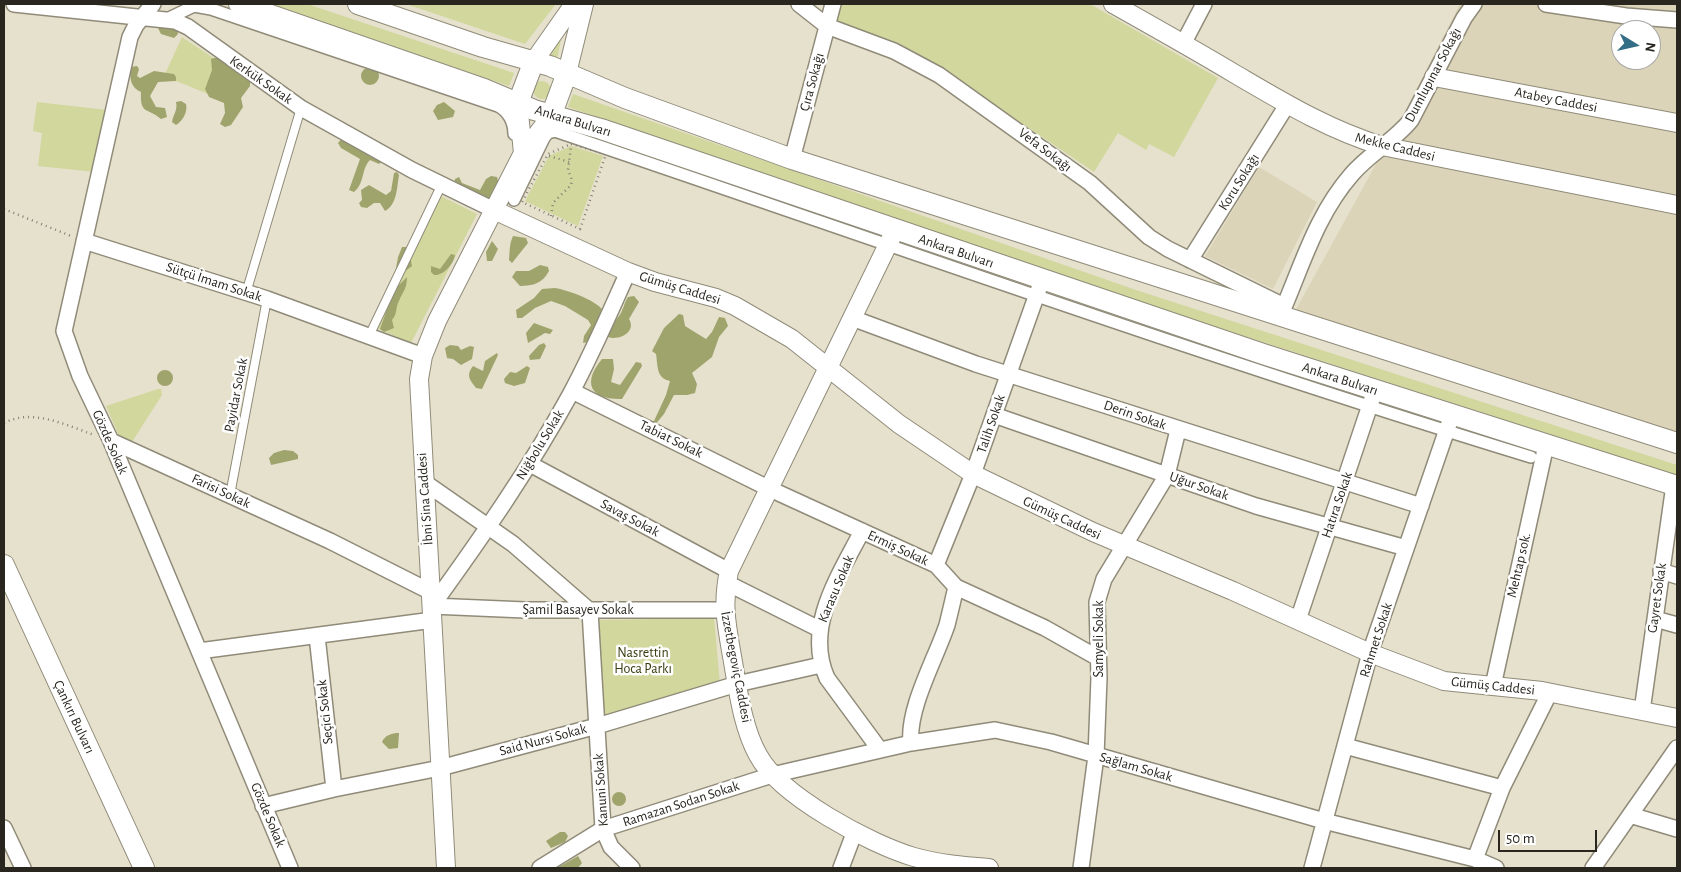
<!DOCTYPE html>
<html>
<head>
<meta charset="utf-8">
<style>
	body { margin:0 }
	#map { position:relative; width:1681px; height:872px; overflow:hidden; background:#e6e1cd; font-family:"Alegreya Sans",sans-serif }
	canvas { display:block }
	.frame { position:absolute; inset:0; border:5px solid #28261f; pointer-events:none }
	.north { position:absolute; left:1611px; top:20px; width:50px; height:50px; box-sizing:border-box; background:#fff; border:1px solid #a9a8a5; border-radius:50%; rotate:99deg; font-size:14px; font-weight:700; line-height:20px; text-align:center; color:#28261f }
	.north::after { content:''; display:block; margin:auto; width:18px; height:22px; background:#346e86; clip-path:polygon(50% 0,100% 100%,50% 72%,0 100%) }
	.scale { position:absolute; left:1498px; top:830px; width:99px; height:22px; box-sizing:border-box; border:2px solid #28261f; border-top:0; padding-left:6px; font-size:15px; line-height:18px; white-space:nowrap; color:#28261f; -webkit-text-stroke:4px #fff; paint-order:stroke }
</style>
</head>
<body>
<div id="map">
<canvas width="1681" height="872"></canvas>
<div class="frame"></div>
<div class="north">N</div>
<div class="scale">50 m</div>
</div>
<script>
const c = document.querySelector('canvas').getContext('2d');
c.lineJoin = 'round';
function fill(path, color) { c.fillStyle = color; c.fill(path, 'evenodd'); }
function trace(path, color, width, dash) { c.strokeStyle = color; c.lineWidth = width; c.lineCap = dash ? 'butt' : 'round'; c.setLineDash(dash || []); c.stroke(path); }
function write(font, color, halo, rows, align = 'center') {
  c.font = font + ' "Alegreya Sans",sans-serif'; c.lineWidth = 5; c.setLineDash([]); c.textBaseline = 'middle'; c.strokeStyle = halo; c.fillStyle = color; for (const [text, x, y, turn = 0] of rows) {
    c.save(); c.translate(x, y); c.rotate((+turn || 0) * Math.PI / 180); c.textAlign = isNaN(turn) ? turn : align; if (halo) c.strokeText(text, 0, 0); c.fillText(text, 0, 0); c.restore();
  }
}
fill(new Path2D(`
	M1460,4H1677V434L1293,315L1405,111ZM1621,30H1651V60H1621Z
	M1259,167L1317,202L1273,289L1205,256Z`), '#dbd4b9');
fill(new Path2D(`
	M270,4H307L514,73L509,86Z
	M406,4H556L525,44Z
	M839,4H1090L1218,78L1174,157L1149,144L1146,150L1118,133L1094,172L955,78L898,43L834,20Z
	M562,34L557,60L547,56Z
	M182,37L224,65L213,96L164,76Z
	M533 90a9 9 0 1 1 18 0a9 9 0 1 1-18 0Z
	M573,94L1136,290L1677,465V475L1135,301L568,107Z
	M37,102L107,110L95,172L38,166L42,133L33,131Z
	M571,146L603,156L578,226L525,201L549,156Z
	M439,195L477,214L411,343L376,328Z
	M158,389H161L162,395L132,442L119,436L106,406Z
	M714,618L720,684L605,715L596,620Z`), '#d1d79d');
fill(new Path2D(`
	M157,26L177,28L178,34L174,38L161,34Z
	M218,57L236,69L241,76L245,74L250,76V86L241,98L243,107L231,125L225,127L220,124L225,113L224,103L209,97L205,89L212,70L211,59Z
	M137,66L139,69L137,76L140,78L154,71L174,74L176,77V81L158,82L150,96L156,107L165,108L167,117L161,119C147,107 140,115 141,92C131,88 129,78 131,67Z
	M361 76a9 9 0 1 1 18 0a9 9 0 1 1-18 0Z
	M181,101L186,104C188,111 183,121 176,125L172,122C173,115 178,110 176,102Z
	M444,102L455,111L453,117L438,120L433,111L437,105Z
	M343,137L383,160L379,164L370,160C361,169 365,183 354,192L349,190L360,159L341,148L338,143Z
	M397,172L399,175C397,187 397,205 385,211L380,203H374L367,208L361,207L359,203L362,200L361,190L369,185L386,195L391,191L394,173Z
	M491,176L497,177L499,185L493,196L488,200L454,183L455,179L459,177L462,183L480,190L486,179Z
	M513,236L526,238L528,243L512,263L509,260C510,251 509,245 513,236Z
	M492,241L498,249L492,261H487L486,252Z
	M402,247H408L412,266L399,276L395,274L398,257Z
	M451,254L455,255C454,263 444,276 434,275L431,272V266L440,269Z
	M540,265L548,267L549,271C543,283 533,286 520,286L512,277L516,271H529Z
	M407,277C407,289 403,291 399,301C395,308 398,313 392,320L394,328L384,332L380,329L394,290Z
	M555,288C568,290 595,300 603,310L588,342L583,343L584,336L591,325L588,320L565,306L551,301L535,308L522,318H517L516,310L534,298L542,289Z
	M634,296L639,302L629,319C637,332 619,341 608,337C606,325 613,325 619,316C623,311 624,303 628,297Z
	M679,314L683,315L685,326L706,339L712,332L719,317L725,318L728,326L719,337L712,357L692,373L697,384L695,393L687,395H674L664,414L654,426L635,417L639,415L649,422L654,421L666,395L670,381C656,378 658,366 656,354L652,351L664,328Z
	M534,323L553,330L550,334L545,333L528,343L526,333Z
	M544,343L546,346L540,359L530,360L529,356L539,345Z
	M450,345L458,346L461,350L470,346L474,347L472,359L461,365L453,359L447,358L445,348Z
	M497,353L498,355L482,389L476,388C469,379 466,375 473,366L483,371L485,361Z
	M602,359H613L614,369L611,382L620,385L636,362L641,363L642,366L622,399C590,400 582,383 602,359Z
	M527,366L530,368L525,383L514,386L505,383L504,379L510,372L516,373Z
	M157 378a8 8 0 1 1 16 0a8 8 0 1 1-16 0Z
	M284,450L293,451L298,455V459L271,465L269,458L274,453Z
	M399,733L398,748L389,749L382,742C385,735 392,733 399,733Z
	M612 799a7 7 0 1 1 14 0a7 7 0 1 1-14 0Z
	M560,832H565L568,836L565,842L551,848L546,841Z
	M578,856L582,863L578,868H557Z`), '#9fa46c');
const service = new Path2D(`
	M246,293L301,108
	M369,336L442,184
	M230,495L267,299`);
const pedestrian = new Path2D(`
	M167,19L194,6L211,9L498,106C508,111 514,122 514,134
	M514,200L544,138L548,133L555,131C880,241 1203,357 1531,457`);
const minor = new Path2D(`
	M14,4L175,21L188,27L301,108L412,170L494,210
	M153,4L136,25L130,37L64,331L80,376L111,441L290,868
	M799,4L827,26L894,51L939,75L1090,183L1149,237L1168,249L1284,306
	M1546,4L1626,16L1677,20
	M1183,44L1204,4
	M792,159L833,4
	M84,241L267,299L423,356
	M1190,260L1287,105
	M1281,314C1302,266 1316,215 1352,174C1369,154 1394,141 1411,120L1464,18L1474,4
	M852,318L976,364L1421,506
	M572,391L770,489L936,565L956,587L1045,628L1098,658
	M994,415L1256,506L1406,548
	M111,441L330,541L431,592
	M530,464L729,571
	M424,482L513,544L590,611L603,829L611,847L632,868
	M862,531C839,576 804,627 827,678L880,750
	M936,565L973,474L1042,280
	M1661,571L1677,576
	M727,583L819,629
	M432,606C482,537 530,468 571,393C592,354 610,312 628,272
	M432,606L525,610H724
	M1655,619L1677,625
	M1298,620L1375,390
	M317,636L334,789
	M199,651L433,620
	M1493,686L1546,445
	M1642,711L1674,485
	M911,743C907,709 936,658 947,625C950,613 953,600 956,587
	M1345,746L1502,788
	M263,806L334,789L440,768L597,726L737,684L821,665
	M1630,815L1677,829
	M4,828L23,868
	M1475,859L1502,788L1550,692
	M540,868L603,829L772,775L911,743L995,730L1051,742L1324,821L1475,859L1496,868
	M841,868L855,831
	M1081,868L1096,756L1099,678L1097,602L1104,579L1167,475L1178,430
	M1312,868L1370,653L1452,415
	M1593,868L1677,748`);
const tertiary = new Path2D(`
	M1113,4C1154,27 1195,50 1235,74C1283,102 1329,130 1382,146L1677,205
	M534,61L574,4
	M567,73L584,4
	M1434,77L1677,123
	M518,103L523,153
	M494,210L628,272L655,282L716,298L735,306L792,339L899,424L973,474L1093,532L1233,591L1370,653L1444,681L1542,691L1677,718
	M895,230L729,571C721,608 728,631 734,668C739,697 744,730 758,755C780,796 870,844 914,857C939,864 964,866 989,868
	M446,868L419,379L423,356L437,321L523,153L551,116`);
const secondary = new Path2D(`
	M239,4L484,89L534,110L601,129L1263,354L1677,486
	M358,4L483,47L550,66L625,98L792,159L1677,443
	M518,103L534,61
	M551,116L567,73
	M4,565L144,868`);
trace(service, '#908b79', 10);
trace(pedestrian, '#908b79', 14);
trace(minor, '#908b79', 18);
trace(tertiary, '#908b79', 20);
trace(secondary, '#908b79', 22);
trace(new Path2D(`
	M571,144L606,154L580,229L522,202L548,154Z
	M549,156L569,162
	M4,209L71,236
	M551,216L553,203L571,185L572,180L568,170L571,147
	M4,423C32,408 66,425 94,435`), '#838073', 2.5, [1, 4]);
trace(service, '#fff', 8);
trace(pedestrian, '#fff', 11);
trace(minor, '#fff', 15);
trace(tertiary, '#fff', 18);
trace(secondary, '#fff', 20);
write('14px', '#28261f', '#fff', [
	["Dumlupınar Sokağı",1433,75,-62],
	["Kerkük Sokak",261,80,35],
	["Çıra Sokağı",812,82,-75],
	["Atabey Caddesi",1556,100,11],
	["Ankara Bulvarı",573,121,17],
	["Mekke Caddesi",1395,147,14],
	["Vefa Sokağı",1045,150,37],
	["Koru Sokağı",1239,182,-58],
	["Ankara Bulvarı",956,251,19],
	["Sütçü İmam Sokak",214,282,18],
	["Gümüş Caddesi",680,288,17],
	["Ankara Bulvarı",1340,379,18],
	["Payidar Sokak",236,395,-79],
	["Derin Sokak",1135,415,19],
	["Talih Sokak",991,424,-71],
	["Tabiat Sokak",671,439,26],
	["Gözde Sokak",110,442,66],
	["Niğbolu Sokak",540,445,-59],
	["Uğur Sokak",1199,486,19],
	["Farisi Sokak",221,491,25],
	["İbni Sina Caddesi",425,499,-94],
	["Hatıra Sokak",1337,505,-71],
	["Savaş Sokak",630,518,28],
	["Gümüş Caddesi",1062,518,25],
	["Ermiş Sokak",898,548,25],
	["Mehtap sok.",1519,565,-77],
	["Karasu Sokak",836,589,-67],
	["Gayret Sokak",1657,598,-82],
	["Şamil Basayev Sokak",578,610],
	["Samyeli Sokak",1099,639,-90],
	["Rahmet Sokak",1376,640,-72],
	["İzzetbegoviç Caddesi",736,667,79],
	["Gümüş Caddesi",1493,686,6],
	["Seçici Sokak",325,712,-96],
	["Çankırı Bulvarı",74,717,65],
	["Said Nursi Sokak",543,740,-15],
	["Sağlam Sokak",1136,767,16],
	["Kanuni Sokak",601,790,-94],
	["Ramazan Sodan Sokak",681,804,-18],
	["Gözde Sokak",268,815,67]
]);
write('14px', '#383b0e', '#fff', [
	["Nasrettin",643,653],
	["Hoca Parkı",643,669]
]);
</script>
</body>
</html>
